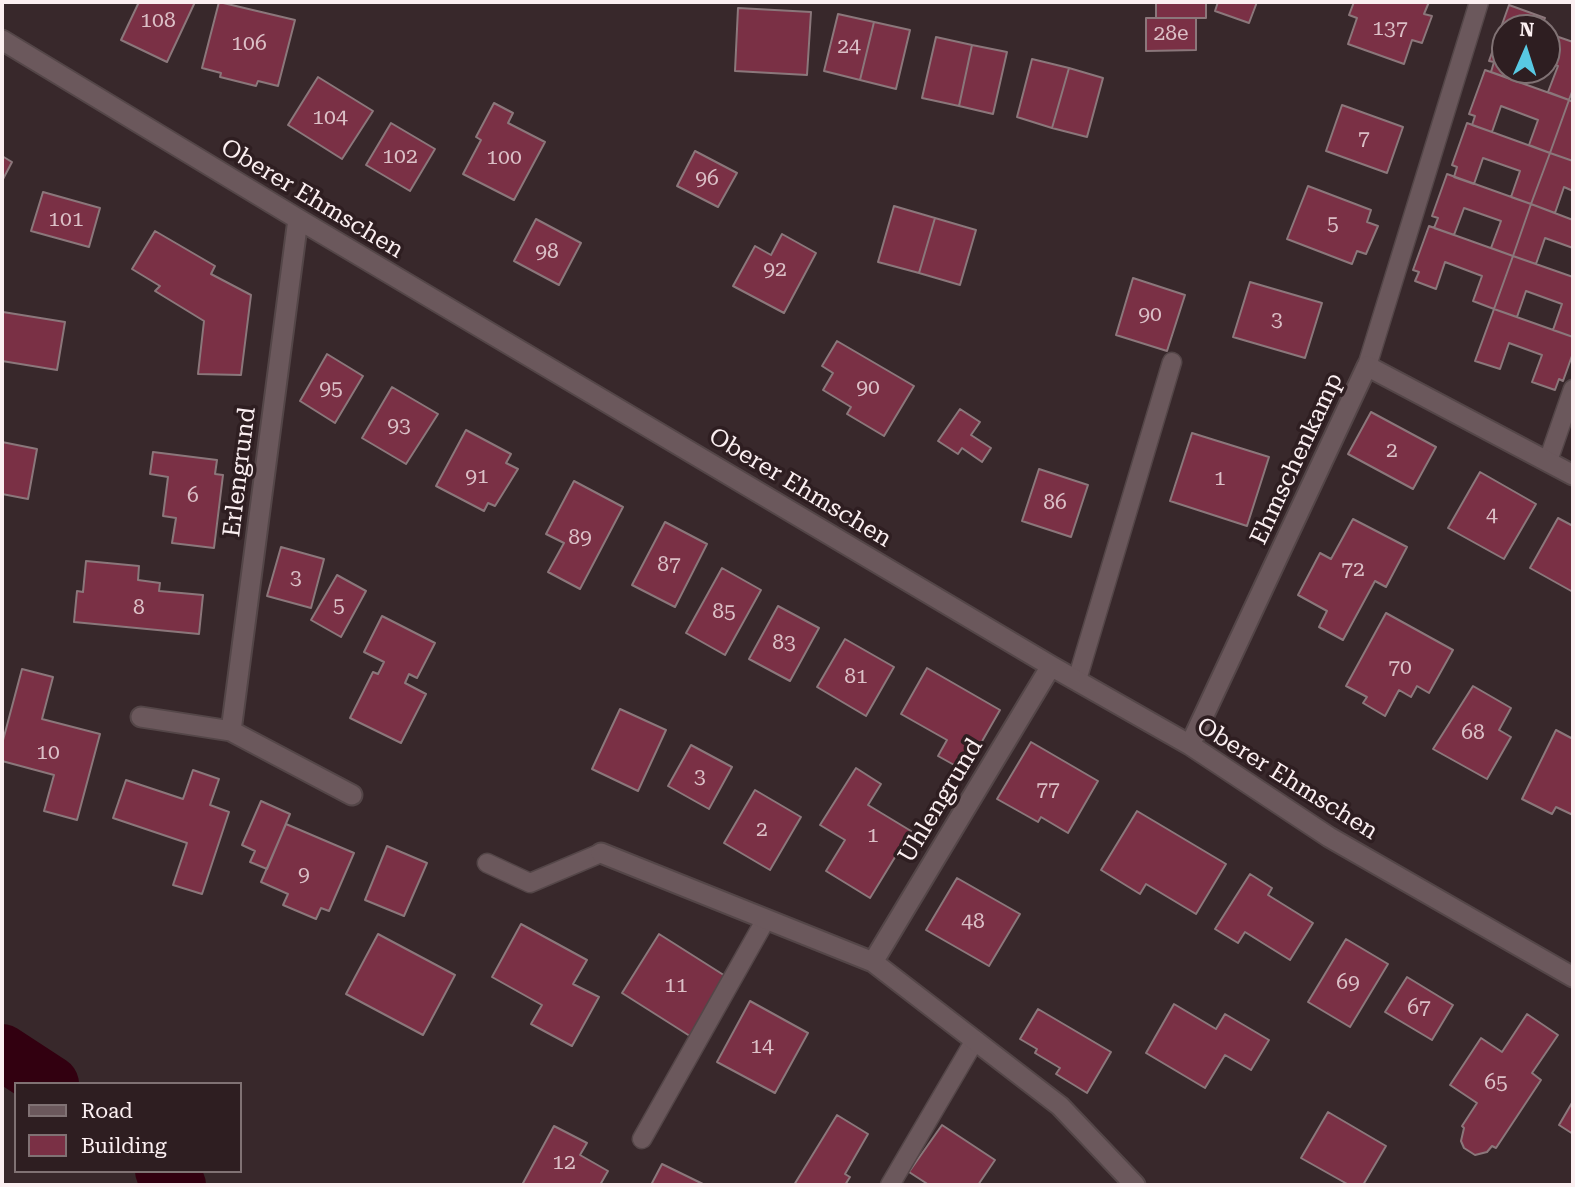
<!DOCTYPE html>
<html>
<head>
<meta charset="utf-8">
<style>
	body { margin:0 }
	#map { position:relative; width:1575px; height:1187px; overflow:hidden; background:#38282b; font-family:"Roboto Serif",serif }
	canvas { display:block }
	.frame { position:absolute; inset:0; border:4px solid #fbeff1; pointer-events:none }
	.legend { position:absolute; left:14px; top:1082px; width:228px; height:91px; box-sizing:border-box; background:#2e1e21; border:2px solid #807274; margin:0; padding:9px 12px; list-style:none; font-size:21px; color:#fbeff1 }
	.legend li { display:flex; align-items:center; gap:14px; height:35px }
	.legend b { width:35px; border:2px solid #807274 }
	.north { position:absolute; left:1491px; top:14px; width:70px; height:70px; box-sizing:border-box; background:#2e1e21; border:2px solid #807274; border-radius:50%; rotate:3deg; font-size:19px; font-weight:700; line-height:28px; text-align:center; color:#fbeff1 }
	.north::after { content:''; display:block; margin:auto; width:24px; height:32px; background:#58c9e3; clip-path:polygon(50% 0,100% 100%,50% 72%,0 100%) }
</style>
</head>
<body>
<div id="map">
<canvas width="1575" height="1187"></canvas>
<div class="frame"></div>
<ul class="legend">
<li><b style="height:9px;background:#6b585c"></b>Road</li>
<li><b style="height:19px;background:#7a3045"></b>Building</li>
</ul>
<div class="north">N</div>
</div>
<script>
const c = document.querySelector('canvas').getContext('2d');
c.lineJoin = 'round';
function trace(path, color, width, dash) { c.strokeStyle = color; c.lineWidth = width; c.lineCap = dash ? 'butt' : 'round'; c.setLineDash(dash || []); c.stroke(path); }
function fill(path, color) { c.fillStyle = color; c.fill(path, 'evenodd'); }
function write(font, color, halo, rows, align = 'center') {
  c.font = font + ' "Roboto Serif",serif'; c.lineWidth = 7; c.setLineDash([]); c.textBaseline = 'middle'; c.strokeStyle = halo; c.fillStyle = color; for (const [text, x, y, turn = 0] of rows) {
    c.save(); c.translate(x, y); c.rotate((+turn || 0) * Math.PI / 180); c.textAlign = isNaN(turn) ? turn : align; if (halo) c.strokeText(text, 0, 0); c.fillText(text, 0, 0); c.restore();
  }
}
trace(new Path2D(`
	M2,1052L51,1084
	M163,1171L178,1185`), '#320010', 56);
const building = new Path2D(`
	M139,2H195L167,62L121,40Z
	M219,2L295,20L278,86L258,81L256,86L220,77L221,73L202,68Z
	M1156,2H1206V18H1156Z
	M1218,2H1257L1249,23L1215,11Z
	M1354,2H1429L1424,14L1432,16L1422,43L1412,40L1404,64L1348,44L1357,18L1349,15Z
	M1509,5L1545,18L1541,28H1505V70H1515L1511,79L1491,72L1494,62L1489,61Z
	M738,8L811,12L807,75L735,71Z
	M838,14L874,22L860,80L824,71Z
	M1146,18H1196V50L1146,51Z
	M874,22L910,30L896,89L860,80Z
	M1547,33L1573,42V89L1569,100L1548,92L1558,66L1547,63Z
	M936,37L972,45L959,106L922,98Z
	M972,45L1007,52L993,114L959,106Z
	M1032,59L1069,68L1052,128L1017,117Z
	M1069,68L1103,78L1087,137L1052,128Z
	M1485,70L1569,100L1550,153L1529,145L1538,120L1501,106L1492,132L1472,125L1475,116L1469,114Z
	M318,77L373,111L342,159L288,125Z
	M1569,100L1573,102V161L1550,153Z
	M494,103L513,113L508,123L545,142L514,200L463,174L481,140L476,137Z
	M1342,105L1403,127L1387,173L1326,151Z
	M391,123L435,149L410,191L366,165Z
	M1467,123L1550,153L1531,204L1511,197L1520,171L1483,158L1474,184L1454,177L1457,167L1452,165Z
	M695,151L737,173L718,207L677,186Z
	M1550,153L1573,161V191L1564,187L1555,213L1531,204Z
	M2,156L12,162L2,181Z
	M1447,174L1531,204L1513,256L1491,248L1501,221L1464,208L1454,235L1434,228L1438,218L1432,216Z
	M1308,186L1371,210L1367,222L1378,226L1366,254L1357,251L1352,264L1287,239Z
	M43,192L100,208L89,247L31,231Z
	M1531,204L1573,220V248L1545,238L1536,264L1513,256Z
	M894,206L935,218L919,273L878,262Z
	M935,218L976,230L960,285L919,273Z
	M536,219L581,243L559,285L514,261Z
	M1429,226L1513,256L1494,309L1473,301L1482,276L1445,262L1436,289L1415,281L1419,272L1413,270Z
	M155,231L215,266L211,274L251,295L241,375L198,374L204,321L155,291L160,286L132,269Z
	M782,234L816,253L784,313L733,286L755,246L771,255Z
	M1513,256L1573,277V337L1553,330L1562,304L1526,291L1517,317L1494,309Z
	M1133,278L1185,295L1167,351L1116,335Z
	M1250,282L1322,303L1305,358L1233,337Z
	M1494,309L1573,337V353L1563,381L1559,379L1555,390L1532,382L1542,355L1509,343L1500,369L1475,361Z
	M3,312L65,322L57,370L2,361Z
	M837,341L914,386L884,436L847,414L851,407L823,390L833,373L822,366Z
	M327,354L363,376L335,423L300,401Z
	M392,387L438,414L406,464L362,438Z
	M960,409L980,422L971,435L991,448L982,462L962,448L958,454L938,441Z
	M1371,412L1436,447L1413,489L1348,454Z
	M466,430L511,454L506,463L518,469L495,506L488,503L484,511L436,486Z
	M1192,433L1269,457L1247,526L1170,501Z
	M2,442L37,449L28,499L2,494Z
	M153,452L217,460L215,474L223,475L214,548L172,543L176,518L163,516L168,477L150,474Z
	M1039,469L1088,485L1071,537L1022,521Z
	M1480,472L1536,504L1504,559L1448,528Z
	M574,481L623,507L580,589L548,572L564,543L546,534Z
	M1558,518L1573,526V592L1530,568Z
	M1353,519L1407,547L1386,587L1375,581L1343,640L1319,627L1327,611L1298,595L1320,553L1331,559Z
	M665,522L707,544L675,607L632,585Z
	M281,547L324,559L311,608L267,596Z
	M86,561L139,566L138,580L160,583L159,591L203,595L199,634L74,622L77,591L83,592Z
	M722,568L761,590L725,655L686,633Z
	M337,575L366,591L341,637L311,620Z
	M778,606L819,628L790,681L749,659Z
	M1386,613L1453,650L1429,693L1417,686L1411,697L1399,690L1385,716L1363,703L1367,697L1346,686Z
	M382,616L435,643L417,678L409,674L405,683L426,694L401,743L350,718L373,672L378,674L384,662L364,652Z
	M845,639L894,667L866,716L817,687Z
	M927,668L1000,710L965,771L938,756L947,740L901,714Z
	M22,669L53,677L42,719L100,734L77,820L44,811L54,775L2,761V744Z
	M1473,686L1511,708L1499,730L1511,737L1487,779L1433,749Z
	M620,709L666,730L638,791L592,769Z
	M1556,730L1573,739V815L1556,807L1552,814L1522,799Z
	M1031,742L1098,781L1068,833L1041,817L1038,822L997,799Z
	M691,745L732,767L709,809L668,786Z
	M856,768L881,784L868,805L911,831L870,898L826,871L845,840L820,825Z
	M193,770L219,779L210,805L229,812L202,894L173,885L187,843L113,818L126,780L183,799Z
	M755,790L801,817L770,870L724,843Z
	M261,801L290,814L267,869L250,862L255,851L242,845Z
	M1137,811L1226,864L1196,914L1146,884L1140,894L1101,870Z
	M286,824L354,853L329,911L321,908L316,919L283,905L288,894L261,882Z
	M387,846L427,863L404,916L365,900Z
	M1250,874L1272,888L1268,895L1313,923L1290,960L1245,932L1238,943L1215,929Z
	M957,878L1020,914L989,966L926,930Z
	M521,924L587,960L573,984L599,997L572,1046L531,1024L542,1005L492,977Z
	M378,934L455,975L423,1035L346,994Z
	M659,934L730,979L693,1038L622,993Z
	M1346,939L1388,964L1350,1027L1308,1002Z
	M1407,977L1453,1005L1432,1040L1385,1012Z
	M750,1001L808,1033L775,1093L717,1062Z
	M1174,1004L1216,1029L1225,1014L1269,1040L1251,1070L1225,1055L1205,1088L1146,1053Z
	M1038,1009L1111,1052L1087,1093L1056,1074L1060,1068L1035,1053L1037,1049L1020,1039Z
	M1527,1014L1558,1035L1532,1073L1541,1080L1496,1148L1492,1146L1487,1152L1475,1155L1464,1148L1461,1141L1464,1128L1462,1126L1477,1103L1450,1085L1481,1038L1502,1052Z
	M1573,1101V1134L1559,1125Z
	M1328,1112L1386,1146L1363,1185H1349L1301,1158Z
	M837,1115L868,1134L845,1174L850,1177L845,1185H794Z
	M942,1125L995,1160L978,1185H929L909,1172Z
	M554,1126L587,1143L580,1155L608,1171L600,1185H522Z
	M662,1164L705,1185H651Z`);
fill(building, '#7a3045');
trace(building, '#8b777b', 2);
const service = new Path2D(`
	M1367,366L1479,2
	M1548,461L1573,389
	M1077,680L1172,362
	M487,863L530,883L601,853
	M642,1139L766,919
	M890,1185L975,1040`);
const minor = new Path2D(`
	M2,40L298,219L1051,666L1190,745L1329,837L1573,977
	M141,717L231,731L352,795
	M231,731L298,219
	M1190,745L1367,366L1573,475
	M601,853L873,962L1060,1106L1135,1185
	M873,962L1051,666`);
trace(service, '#544648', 21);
trace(minor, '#544648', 23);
trace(service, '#6b585c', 18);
trace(minor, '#6b585c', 19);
write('21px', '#dbbfc6', null, [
	["108",158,21],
	["137",1390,29],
	["28e",1171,34],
	["106",249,44],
	["24",849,47],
	["104",330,118],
	["7",1364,139],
	["102",400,157],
	["100",504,158],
	["96",707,179],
	["101",66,220],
	["5",1333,224],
	["98",547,252],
	["92",775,270],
	["90",1150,315],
	["3",1277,320],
	["90",868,388],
	["95",331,389],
	["93",399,426],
	["2",1392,451],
	["91",477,477],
	["1",1220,479],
	["6",193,496],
	["86",1055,503],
	["4",1492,516],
	["89",580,538],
	["87",669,565],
	["72",1353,570],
	["3",296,578],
	["5",339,606],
	["8",139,608],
	["85",724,612],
	["83",784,643],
	["70",1400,668],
	["81",856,677],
	["68",1473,733],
	["10",48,753],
	["3",700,777],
	["77",1048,790],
	["2",762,830],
	["1",873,836],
	["9",304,875],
	["48",973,922],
	["69",1348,983],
	["11",676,986],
	["67",1419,1008],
	["14",762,1047],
	["65",1496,1083],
	["12",564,1163]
]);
write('24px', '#fbeff1', '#2e1e21', [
	["Oberer Ehmschen",312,199,31],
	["Ehmschenkamp",1297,459,-65],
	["Erlengrund",240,472,-83],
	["Oberer Ehmschen",800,488,31],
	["Oberer Ehmschen",1287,779,32],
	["Uhlengrund",941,801,-59]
]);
</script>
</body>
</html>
